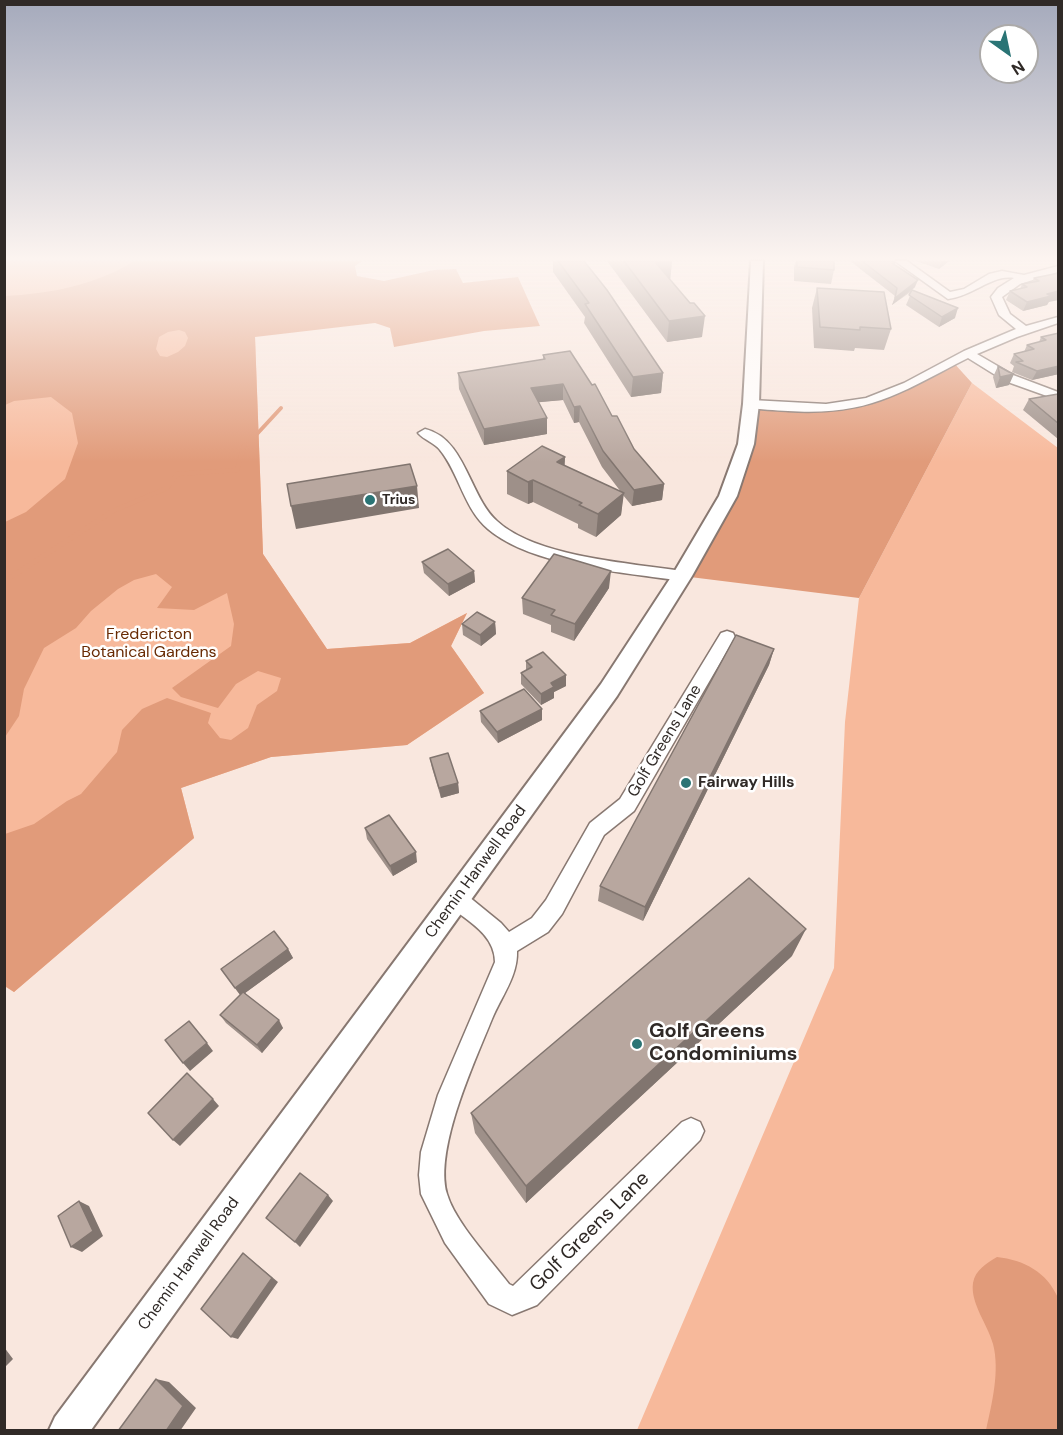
<!DOCTYPE html>
<html>
<head>
<meta charset="utf-8">
<style>
	body { margin:0 }
	#map { position:relative; width:1063px; height:1435px; overflow:hidden; background:#f9e7de; font-family:"DM Sans",sans-serif }
	canvas { display:block }
	.frame { position:absolute; inset:0; border:6px solid #302a27; pointer-events:none }
	.north { position:absolute; left:979px; top:24px; width:60px; height:60px; box-sizing:border-box; background:#fff; border:2px solid #acaaa9; border-radius:50%; rotate:147deg; font-size:16px; font-weight:700; line-height:24px; text-align:center; color:#302a27 }
	.north::after { content:''; display:block; margin:auto; width:21px; height:27px; background:#2a7475; clip-path:polygon(50% 0,100% 100%,50% 72%,0 100%) }
</style>
</head>
<body>
<div id="map">
<canvas width="1063" height="1435"></canvas>
<div class="frame"></div>
<div class="north">N</div>
</div>
<script>
const c = document.querySelector('canvas').getContext('2d');
c.lineJoin = 'round';
function fill(path, color) { c.fillStyle = color; c.fill(path, 'evenodd'); }
function trace(path, color, width, dash) { c.strokeStyle = color; c.lineWidth = width; c.lineCap = dash ? 'butt' : 'round'; c.setLineDash(dash || []); c.stroke(path); }
function write(font, color, halo, rows, align = 'center') {
  c.font = font + ' "DM Sans",sans-serif'; c.lineWidth = 5; c.setLineDash([]); c.textBaseline = 'middle'; c.strokeStyle = halo; c.fillStyle = color; for (const [text, x, y, turn = 0] of rows) {
    c.save(); c.translate(x, y); c.rotate((+turn || 0) * Math.PI / 180); c.textAlign = isNaN(turn) ? turn : align; if (halo) c.strokeText(text, 0, 0); c.fillText(text, 0, 0); c.restore();
  }
}
fill(new Path2D(`
	M4,261H256L255,336L263,554L327,649L410,643L467,613L451,646L484,693L407,745L271,757L181,788L194,838L14,992L4,986Z
	M972,383L1058,448V1430H637L834,968L845,722L859,598Z`), '#f7b99b');
fill(new Path2D(`
	M134,261H362L355,266L357,276L384,281L434,270L456,269L463,283L518,277L540,326L484,331L394,347L390,328L375,323L255,337L263,554L327,649L410,643L467,613L451,646L484,693L407,745L271,757L181,788L194,838L14,992L5,986V834L34,824L67,801L81,794L117,752L122,730L142,709L167,698L211,713L208,723L220,738L231,740L248,728L257,705L277,691L281,678L258,671L236,684L218,708L181,697L172,688L231,646L234,624L227,593L194,610L157,608L172,587L156,574L134,580L118,589L91,611L76,628L44,648L24,689L19,716L5,737V522L26,512L65,479L78,443L72,413L51,397L14,401L5,405V296C48,294 97,285 134,261ZM179,330L185,332L188,338L185,346L178,352L167,357L160,356L156,349L159,337L168,332Z
	M953,362L972,383L859,598L682,576L728,496L751,404L817,407L869,401Z
	M997,1257C1024,1260 1047,1272 1058,1298V1430H986C992,1403 1000,1371 993,1344C988,1325 970,1303 973,1283C975,1270 987,1263 997,1257Z`), '#e19b7a');
trace(new Path2D(`
	M244,448L281,408`), '#e19b7a', 4);
trace(new Path2D(`
	M4,589L11,577L113,511L167,488L177,474L237,470L244,446`), '#e19b7a', 4.5);
const minor = new Path2D(`
	M895,261H907L950,292L964,289L989,274L1002,271L1024,275L1058,266V272L1020,284L1002,297L1010,314L1026,326L1058,317V323L1017,337L977,354L1013,375L1058,392V400L1005,381L968,358C899,393 870,416 788,411C775,410 760,410 747,407L745,404L751,400L826,404L866,398L904,383L964,351L1016,329L999,315L991,297L998,288L1014,278C993,274 973,296 948,299Z
	M425,429C466,439 469,496 497,521C536,557 630,563 682,571L690,576L682,581C624,572 533,567 488,529C464,509 459,473 440,450C435,443 424,440 418,433Z
	M727,631L733,633L735,637L634,811L604,835L562,914L548,932L517,951C518,976 501,997 492,1019C475,1061 434,1149 447,1194C455,1222 491,1260 509,1284L513,1286L682,1122L691,1118L700,1122L704,1131L700,1140L537,1305L512,1315L489,1304L445,1243L421,1194L419,1175L421,1152L438,1095L495,962C495,935 468,921 449,906L445,899L449,892L456,890L463,892L501,923L509,932L532,918L546,900L590,823L620,799L721,633Z`);
const major = new Path2D(`
	M751,261H763L759,404L754,444L737,496L692,576L617,696L91,1430H49L55,1417L601,684L673,574L719,496L738,444L743,404Z`);
trace(minor, '#887871', 3);
trace(major, '#887871', 4);
fill(minor, '#fff');
fill(major, '#fff');
fill(new Path2D(`
	M553,261H584L663,373L661,393L631,397L584,323L585,317L553,272Z
	M607,261H672L670,280L702,337L667,342Z
	M796,261H834V270L831,284L794,281V267Z
	M850,261H893L895,265L915,287L912,290L955,318L939,327L906,305L912,291L892,305L895,296Z
	M916,261H949L939,269Z
	M1059,273L1047,305L1023,311L1006,300L1010,291L1020,289L1022,284L1032,282L1034,278Z
	M817,288L891,329L884,350L855,348L854,351L814,348L812,308Z
	M1059,333V374L1032,380L1012,372L1014,366L1010,363L1014,354L1024,352L1027,345L1039,342L1041,337Z
	M543,355L612,416L634,449L664,484L662,500L632,506L623,495L621,515L596,537L578,528V524L533,502L528,504L507,494V471L565,457L564,466L621,492L602,467L579,422L574,423L563,400L539,402L547,434L484,445L459,389L458,373L543,360Z
	M998,366L1009,372V385L996,388L993,377Z
	M1059,395V439H1058L1023,410L1029,399Z
	M422,562L474,571L475,582L449,596L424,573Z
	M609,588L574,641L551,632V625L523,614L522,598Z
	M495,622L496,634L481,646L463,635L462,624Z
	M774,649L769,665L643,921L598,901L600,886Z
	M526,661L566,686L554,692V698L541,705L521,684V673L526,670Z
	M542,709V720L498,743L481,722L480,711Z
	M430,758L458,783L459,793L441,798L432,768Z
	M365,828L417,862L393,876L367,839Z
	M288,949L293,958L245,993L283,1028L262,1053L226,1023L220,1015L240,995L221,969Z
	M792,956L526,1203L475,1133L471,1113Z`), '#9e9089');
fill(new Path2D(`
	M672,261L670,281L656,263Z
	M942,261H949L939,269Z
	M918,280L915,287L892,305L895,298Z
	M1059,291V300L1049,302L1047,305L1023,311L1027,302L1047,294Z
	M958,308L955,318L939,327L942,317Z
	M705,316L702,337L667,342L669,321Z
	M1059,366V374L1032,380L1037,371Z
	M663,373L661,393L631,397L633,377Z
	M1014,374L1009,385L996,388L1000,377Z
	M563,384V400L531,403V388Z
	M580,406L579,422L574,423V407Z
	M547,418V434L484,445V429Z
	M565,457L564,479L557,462Z
	M533,480V502L528,504V482Z
	M664,484L662,500L632,506L634,490Z
	M417,486L419,508L296,529L291,506Z
	M624,493L621,515L596,537L598,514Z
	M474,571L475,582L449,596L448,584Z
	M611,571L609,588L574,641L575,624Z
	M495,622L496,634L481,646L480,635Z
	M774,649L769,665L643,921L645,907Z
	M566,675V686L554,692V698L541,705V694L551,683Z
	M542,709V720L498,743L497,732Z
	M458,783L459,793L441,798L439,788Z
	M416,852L417,862L393,876L390,866Z
	M806,929L792,956L526,1203V1186Z
	M288,949L293,958L241,996L235,988Z
	M279,1020L283,1028L262,1053L257,1045Z
	M207,1043L213,1051L190,1071L183,1063Z
	M213,1099L219,1106L180,1146L173,1140Z
	M328,1195L333,1201L300,1247L295,1242Z
	M79,1201L89,1206L103,1236L82,1252L71,1247Z
	M243,1253L278,1282L238,1339L231,1337Z
	M4,1347L13,1359L4,1368Z
	M156,1379L169,1382L196,1408L180,1431H166Z`), '#81756f');
const building = new Path2D(`
	M558,261H584L607,290L663,373L633,377L585,304L589,303Z
	M624,261H670L656,263L690,303H694L705,316L669,321Z
	M797,261H834V270L797,267Z
	M862,261H893L895,263H892L918,280L895,298L897,288Z
	M1059,273V291L1047,294L1051,296L1027,302L1010,291L1027,287L1022,284L1039,281L1034,278Z
	M817,288L884,292L891,329L860,327V330L820,327Z
	M912,290L958,308L942,317L909,295Z
	M1059,333V366L1037,371L1016,362L1023,361L1014,354L1034,349L1027,345L1046,340L1041,337Z
	M570,351L592,385L595,384L612,416H617L634,449L664,484L634,490L603,451L580,406L574,407L563,384L531,388L547,418L484,429L458,373L545,359L543,355Z
	M998,366L1009,372L1014,374L1000,377Z
	M1058,394L1059,395V424L1029,399Z
	M542,446L565,457L557,462L624,493L598,514L579,505L582,503L533,480L528,482L507,471Z
	M410,464L417,486L291,506L287,484Z
	M448,549L474,571L448,584L422,562Z
	M554,554L611,571L575,624L551,615L555,610L522,598Z
	M477,612L495,622L480,635L462,624Z
	M736,635L774,649L645,907L600,886Z
	M543,652L566,675L551,683L554,687L541,694L521,673L532,667L526,661Z
	M524,689L542,709L497,732L480,711Z
	M448,753L458,783L439,788L430,758Z
	M389,815L416,852L390,866L365,828Z
	M749,878L806,929L526,1186L471,1113Z
	M274,931L288,949L235,988L221,969Z
	M243,992L279,1020L257,1045L220,1015Z
	M189,1021L207,1043L183,1063L165,1040Z
	M187,1073L213,1099L173,1140L148,1113Z
	M300,1173L328,1195L295,1242L266,1218Z
	M79,1201L93,1231L71,1247L58,1216Z
	M243,1253L272,1278L231,1337L201,1309Z
	M156,1379L183,1406L166,1431H118Z`);
fill(building, '#b8a79f');
trace(building, '#81756f', 1.5);
const sky = c.createLinearGradient(0, 0, 0, 462);
sky.addColorStop(0, '#a5aabc');
sky.addColorStop(0.56, '#fcf4f0');
sky.addColorStop(1, '#fcf4f000');
c.fillStyle = sky;
c.fillRect(0, 0, 1063, 462);
for (const [x, y, r, color] of [
	[370,500,6,"#2a7475"],
	[686,783,6,"#2a7475"],
	[637,1044,6,"#2a7475"]
]) { const dot = new Path2D(); dot.arc(x, y, r, 0, 2 * Math.PI); c.fillStyle = color; c.fill(dot); trace(dot, '#fff', 2); }
write('bold 14px', '#302a27', '#fff', [
	["Trius",382,500]
], 'left');
write('16px', '#682a03', '#fff', [
	["Fredericton",149,635],
	["Botanical Gardens",149,653]
]);
write('16px', '#302a27', '#fff', [
	["Golf Greens Lane",665,741,-59],
	["Chemin Hanwell Road",476,872,-54],
	["Chemin Hanwell Road",189,1264,-54]
]);
write('bold 16px', '#302a27', '#fff', [
	["Fairway Hills",698,783]
], 'left');
write('bold 20px', '#302a27', '#fff', [
	["Golf Greens",649,1032],
	["Condominiums",649,1055]
], 'left');
write('20px', '#302a27', '#fff', [
	["Golf Greens Lane",590,1232,-45]
]);
</script>
</body>
</html>
